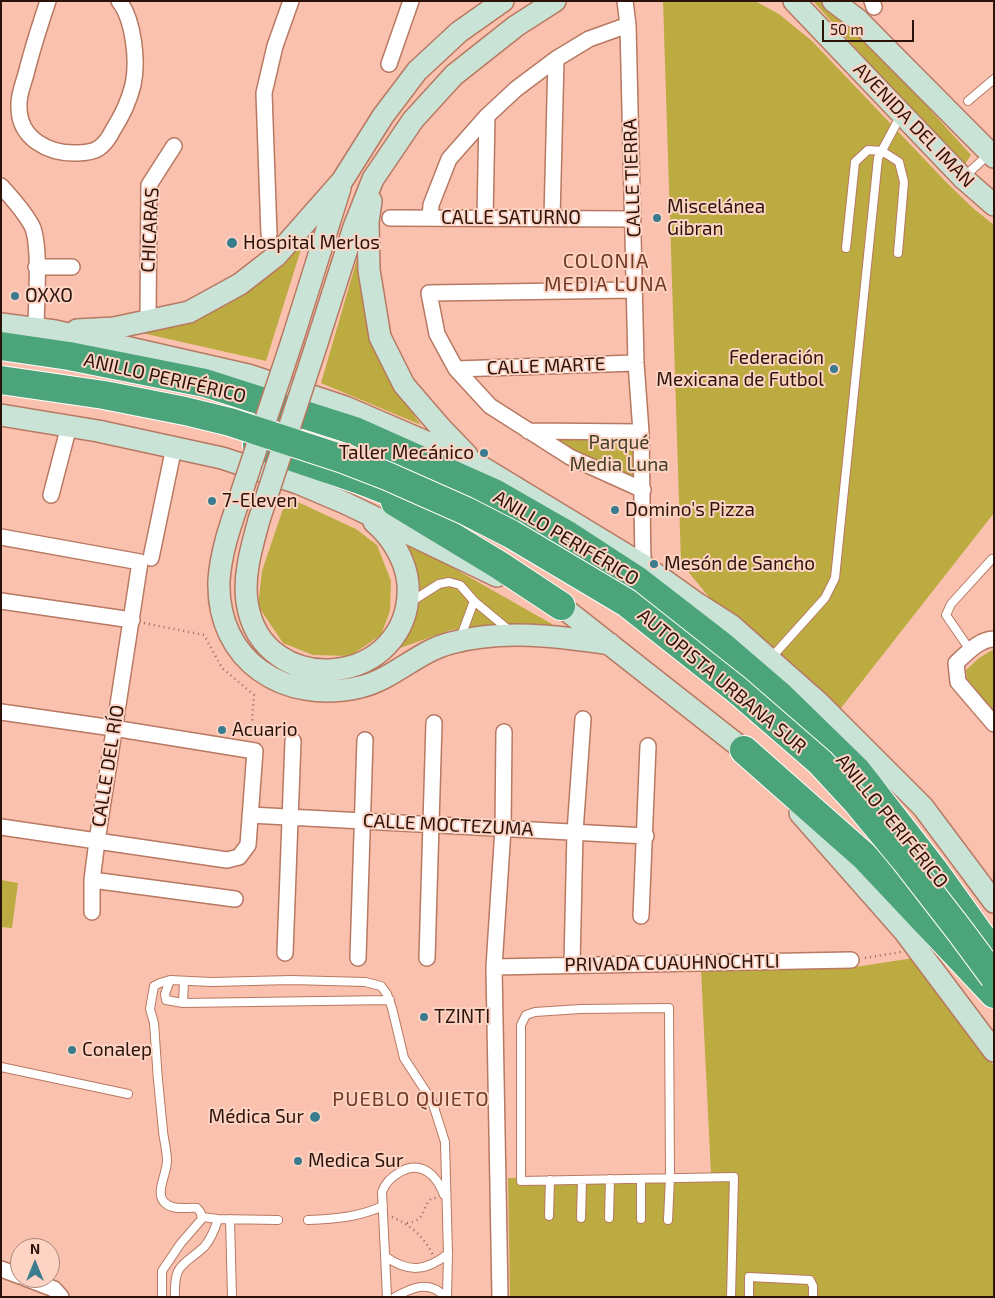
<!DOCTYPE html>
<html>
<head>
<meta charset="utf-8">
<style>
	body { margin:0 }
	#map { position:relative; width:995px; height:1298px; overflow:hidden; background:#fac2ae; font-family:"Exo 2",sans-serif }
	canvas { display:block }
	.frame { position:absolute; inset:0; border:2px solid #2c130a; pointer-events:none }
	.north { position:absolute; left:10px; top:1238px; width:50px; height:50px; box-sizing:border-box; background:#fdd3c3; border:1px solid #a98679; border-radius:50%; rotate:0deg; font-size:14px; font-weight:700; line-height:20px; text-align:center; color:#2c130a }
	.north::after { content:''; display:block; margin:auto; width:18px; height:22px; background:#3a7b8e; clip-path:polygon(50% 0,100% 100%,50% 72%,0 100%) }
	.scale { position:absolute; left:822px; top:20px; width:92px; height:22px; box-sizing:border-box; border:2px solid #2c130a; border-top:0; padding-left:6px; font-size:15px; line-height:18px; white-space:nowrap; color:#2c130a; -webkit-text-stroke:4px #fdd3c3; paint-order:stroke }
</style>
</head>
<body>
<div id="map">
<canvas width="995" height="1298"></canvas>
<div class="frame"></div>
<div class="north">N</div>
<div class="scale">50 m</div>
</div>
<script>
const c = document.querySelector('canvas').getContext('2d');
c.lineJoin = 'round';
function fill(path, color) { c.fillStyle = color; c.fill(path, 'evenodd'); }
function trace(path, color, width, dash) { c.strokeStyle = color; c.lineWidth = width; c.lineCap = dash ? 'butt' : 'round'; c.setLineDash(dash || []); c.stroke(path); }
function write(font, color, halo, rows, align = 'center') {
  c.font = font + ' "Exo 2",sans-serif'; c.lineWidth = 4; c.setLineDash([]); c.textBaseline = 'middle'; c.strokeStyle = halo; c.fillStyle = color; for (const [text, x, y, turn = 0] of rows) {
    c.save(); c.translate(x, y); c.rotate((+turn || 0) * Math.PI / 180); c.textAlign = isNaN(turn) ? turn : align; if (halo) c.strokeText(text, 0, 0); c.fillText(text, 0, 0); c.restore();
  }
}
fill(new Path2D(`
	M663,1H755L779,14L812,41L948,184L974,209L994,225V513L834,717L727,619L681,563Z
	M813,1H823L849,20L971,155L963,167Z
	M308,227L266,361L133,331L173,324Z
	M364,235L395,388L421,425L321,383Z
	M528,431L641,432L643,490Z
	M287,497L356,529L377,545L391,581L390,611L381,635L350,656L313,655L283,643L258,606L262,571Z
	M404,540L559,628L495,624L451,630L400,648C410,624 422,596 416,569C414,559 408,549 404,540Z
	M994,649V717L968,687L966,670L979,658Z
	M1,880L18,883L12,928L1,927Z
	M914,958L994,1066V1297H510L508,1178L711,1174L701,970L848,968Z`), '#bbab41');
const lane = new Path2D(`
	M968,101L994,79
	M964,177L989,154
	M846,248L855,162L868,150L882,151L899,162L904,182L898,253
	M409,603L439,584L449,582L460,585L474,601L509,630
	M460,639L474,601
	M970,650L946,615L951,604L992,559
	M771,658L825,598L835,578L878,158L901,115
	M170,980L165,994L166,1000L183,1003L390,1000
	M183,1003L184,981
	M1,1067L128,1094
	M641,1179V1219
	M549,1216L550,1180
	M202,1217L218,1219L278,1220
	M581,1218L582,1180
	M609,1218L610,1179
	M230,1219L232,1297
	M308,1220C335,1219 359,1217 383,1206
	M668,1220L670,1178L669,1008L580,1009L535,1012L526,1015L521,1025V1181C592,1179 663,1178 734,1177L731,1297
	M386,1257C409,1273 426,1271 448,1254
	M162,1297V1271L181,1243L201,1220C203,1215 200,1211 197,1208C186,1207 172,1211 164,1202C155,1193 167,1173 167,1161C167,1151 164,1141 163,1131C159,1095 156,1059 154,1023L150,1009L154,986L160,983L170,980L212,982L291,980L365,982L381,986L387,994L392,1008L404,1058L432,1101L445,1142L448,1254L447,1297
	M175,1297C174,1263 182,1267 204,1247C211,1239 215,1229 218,1219
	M387,1297L382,1192C385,1183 391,1177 400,1172C421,1160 437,1175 444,1195
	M395,1297C413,1287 430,1280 445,1297
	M749,1297V1277L810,1280L813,1286V1297`);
const street = new Path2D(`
	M48,1C40,25 32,50 26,74C23,85 18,96 19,107C19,139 49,154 77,153C85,153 93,152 99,148C105,144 110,136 113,130C122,116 129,101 133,85C138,62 134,20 119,1
	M625,1L628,25L636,363L641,432L643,565
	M872,1L874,7
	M389,64L411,1
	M1,186C12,198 24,211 32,226C41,245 36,305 36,329
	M390,218L633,219
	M430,218L431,205L449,159L487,116L516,89L556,59L589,39L628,25
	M485,218L487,116
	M552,218L556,59
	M269,234L264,93L275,46L291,1
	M36,267H72
	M635,290L429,293L437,334L456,369L490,406L570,457L643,490
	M148,321L149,185L174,146
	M456,369L636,363
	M528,431L641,432
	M51,495L69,426
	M1,537L140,562L97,841L92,880V912
	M151,558L174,447
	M1,601L132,620
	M994,639C979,639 966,654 956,663L958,682L994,724
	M1,712L113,728L255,751L248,845L239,857L227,860L1,827
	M250,815L646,836
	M92,880L235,899
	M641,916L648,746
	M285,953L293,741
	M358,958L365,740
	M427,958L434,723
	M572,964L575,832L583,719
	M494,967L851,960
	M1,1269L20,1276
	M25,1278L54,1289L61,1297
	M500,1297L494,967L503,829L504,732`);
const secondary = new Path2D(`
	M794,1L963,178L994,205
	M833,1L857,19L994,157
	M371,201L368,222L369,270L380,337L404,385L441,428L467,455
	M1,324L55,331L248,375L345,407L475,463L643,565L695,602L731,625L817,701L923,807L994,902
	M77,330L114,328L189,312L240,284L276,256L342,181L383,116L417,71L459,32L503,1
	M292,341L340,188
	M316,346L354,227L373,179L413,120L454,75L516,26L555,1
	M1,415L98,431L222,458L298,483L345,503L497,576
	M238,503C229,529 221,553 219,580C216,661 285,705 360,687C394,679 418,651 451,643C502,629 558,636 610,644
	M259,520C252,546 243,575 247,602C262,703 414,687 408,584C406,561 392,537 374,522
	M547,599L561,606L744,750L753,761
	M800,813L904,931L994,1051`);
const highway = new Path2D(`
	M1,346L69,356L205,383L355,431L494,493L569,536L638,581L722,646L779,695L857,771L933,869L994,954
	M257,445L360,480L421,504
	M395,502L499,565L561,606
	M744,750L864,856L994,994`);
trace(lane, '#b87861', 10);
trace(street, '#b87861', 18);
trace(secondary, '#b87861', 24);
trace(highway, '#fff', 30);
trace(new Path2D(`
	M144,623L204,635L222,668L254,695L251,737
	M865,958L901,952
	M392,1217C411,1225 424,1237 433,1255
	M407,1223C427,1221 420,1208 432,1198H436`), '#966d5f', 2.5, [1, 4]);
trace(lane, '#fff', 8);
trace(street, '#fff', 15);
trace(secondary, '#c9e4d7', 21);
trace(highway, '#4ca47a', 28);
const secondaryBridge = new Path2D(`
	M238,503L292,341
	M259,520L316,346`);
const highwayBridge = new Path2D(`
	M1,380L104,395L185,411L230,422L343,459L387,476L466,511L511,534L627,603L737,690L820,762L857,802L905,860L960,931L994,977`);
trace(secondaryBridge, '#b87861', 24, []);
trace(highwayBridge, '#fff', 30, []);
trace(secondaryBridge, '#c9e4d7', 21);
trace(highwayBridge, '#4ca47a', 28);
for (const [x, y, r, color] of [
	[657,218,5,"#3a7b8e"],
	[232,243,6,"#3a7b8e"],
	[15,296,5,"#3a7b8e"],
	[834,369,5,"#3a7b8e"],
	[484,453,5,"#3a7b8e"],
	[212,501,5,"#3a7b8e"],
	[615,510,5,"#3a7b8e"],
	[654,564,5,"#3a7b8e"],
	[222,730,5,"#3a7b8e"],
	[424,1017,5,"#3a7b8e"],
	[72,1050,5,"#3a7b8e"],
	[315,1117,6,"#3a7b8e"],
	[298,1161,5,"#3a7b8e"]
]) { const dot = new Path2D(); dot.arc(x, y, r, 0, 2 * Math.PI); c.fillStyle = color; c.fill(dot); trace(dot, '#fdd3c3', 2); }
write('19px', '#2c130a', '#fdd3c3', [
	["AVENIDA DEL IMAN",914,125,46],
	["CALLE TIERRA",632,178,-92],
	["CALLE SATURNO",511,218],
	["CHICARAS",150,230,-87],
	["CALLE MARTE",546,366,-2],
	["ANILLO PERIFÉRICO",165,378,13],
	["ANILLO PERIFÉRICO",566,538,31],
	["AUTOPISTA URBANA SUR",722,681,40],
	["CALLE DEL RÍO",108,766,-81],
	["ANILLO PERIFÉRICO",892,821,51],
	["CALLE MOCTEZUMA",448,825,3],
	["PRIVADA CUAUHNOCHTLI",672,963,-1]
]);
write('19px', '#2c130a', '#fdd3c3', [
	["Miscelánea",667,207],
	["Gibran",667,229],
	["Hospital Merlos",243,243],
	["OXXO",25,296],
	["Federación",824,358,"right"],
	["Mexicana de Futbol",824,380,"right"],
	["Taller Mecánico",474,453,"right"],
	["7-Eleven",222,501],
	["Domino's Pizza",625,510],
	["Mesón de Sancho",664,564],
	["Acuario",232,730],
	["TZINTI",434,1017],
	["Conalep",82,1050],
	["Médica Sur",304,1117,"right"],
	["Medica Sur",308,1161]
], 'left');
write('19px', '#444027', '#fdd3c3', [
	["Parqué",619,443],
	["Media Luna",619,465]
]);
c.letterSpacing = '1px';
write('20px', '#723924', '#fdd3c3', [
	["COLONIA",606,261],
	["MEDIA LUNA",606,284],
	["PUEBLO QUIETO",411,1099]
]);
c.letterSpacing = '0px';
</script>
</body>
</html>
